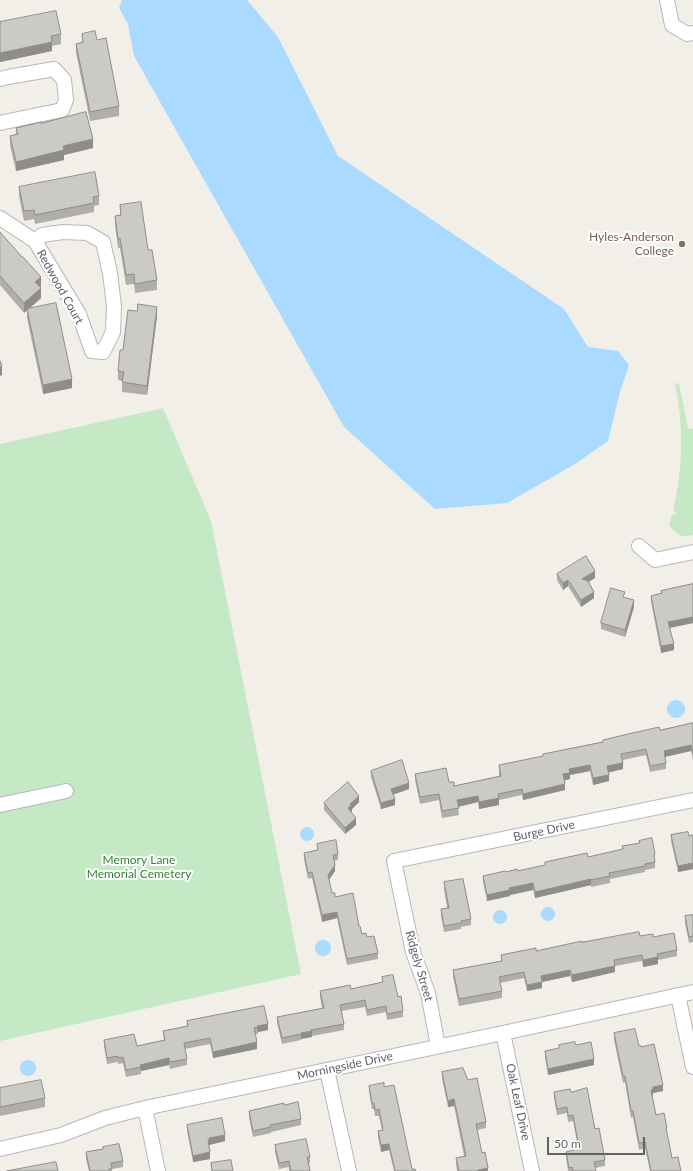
<!DOCTYPE html>
<html>
<head>
<meta charset="utf-8">
<style>
	body { margin:0 }
	#map { position:relative; width:693px; height:1171px; overflow:hidden; background:#f1efe8; font-family:Lato,sans-serif }
	canvas { display:block }
	.scale { position:absolute; left:547px; top:1137px; width:98px; height:18px; box-sizing:border-box; border:2px solid #5f6368; border-top:0; padding-left:5px; font-size:12px; line-height:14px; white-space:nowrap; color:#5f6368; -webkit-text-stroke:3px #fff; paint-order:stroke }
</style>
</head>
<body>
<div id="map">
<canvas width="693" height="1171"></canvas>
<div class="scale">50 m</div>
</div>
<script>
const c = document.querySelector('canvas').getContext('2d');
c.lineJoin = 'round';
function fill(path, color) { c.fillStyle = color; c.fill(path, 'evenodd'); }
function trace(path, color, width, dash) { c.strokeStyle = color; c.lineWidth = width; c.lineCap = dash ? 'butt' : 'round'; c.setLineDash(dash || []); c.stroke(path); }
function write(font, color, halo, rows, align = 'center') {
  c.font = font + ' Lato,sans-serif'; c.lineWidth = 4; c.setLineDash([]); c.textBaseline = 'middle'; c.strokeStyle = halo; c.fillStyle = color; for (const [text, x, y, turn = 0] of rows) {
    c.save(); c.translate(x, y); c.rotate((+turn || 0) * Math.PI / 180); c.textAlign = isNaN(turn) ? turn : align; if (halo) c.strokeText(text, 0, 0); c.fillText(text, 0, 0); c.restore();
  }
}
fill(new Path2D(`
	M679,383L688,428L693,429V535C682,538 676,535 669,525L672,515H676L675,512L673,511C683,468 684,427 675,384Z
	M163,408L211,521L301,974L0,1041V444Z`), '#c5e8c5');
fill(new Path2D(`
	M122,0H247L278,37L338,156L564,309L588,347L618,351L629,365L620,392L608,441L575,464L507,503L435,509L344,427L134,56L128,24L119,8Z
	M667 709a9 9 0 1 1 18 0a9 9 0 1 1-18 0Z
	M300 834a7 7 0 1 1 14 0a7 7 0 1 1-14 0Z
	M541 914a7 7 0 1 1 14 0a7 7 0 1 1-14 0Z
	M493 917a7 7 0 1 1 14 0a7 7 0 1 1-14 0Z
	M315 948a8 8 0 1 1 16 0a8 8 0 1 1-16 0Z
	M20 1068a8 8 0 1 1 16 0a8 8 0 1 1-16 0Z`), '#aadaff');
const minor = new Path2D(`
	M667,0L672,25L687,34L693,33
	M0,79L8,77L54,69L64,80L66,100L62,110L0,123
	M0,218L35,241L79,314L92,351L103,352L113,332L114,306L110,273L103,242L87,233L63,232L42,235L35,241
	M639,546L655,560L693,552
	M0,805L66,791
	M678,995L693,1067
	M503,1033L532,1171
	M438,1046L428,993L413,952L394,861L693,800
	M327,1070L349,1171
	M145,1108L158,1171
	M0,1149L61,1135L105,1118L145,1108L503,1033L693,992`);
trace(minor, '#b5b8bc', 16);
trace(minor, '#fff', 14);
fill(new Path2D(`
	M0,22L61,34V44L52,46V51L0,62Z
	M82,34L97,40L119,106V116L90,121L76,53V44L82,43Z
	M41,123L93,148L64,155V160L16,171L10,145V136L16,134V128Z
	M19,187L99,196V205L94,206V212L35,224L34,219L24,221L19,196Z
	M120,205L148,250L157,280V290L135,293L134,284L126,285L120,248H118L115,225V216L120,215Z
	M0,232L41,286L40,287L41,298L30,308L72,388L43,394L27,318V310L24,313L0,285Z
	M157,316L147,395L122,392V381L118,380V371L123,350Z
	M557,574L595,578L588,582L594,598L581,607L568,586L563,590L557,580Z
	M693,584V623L670,628L674,650L661,653L651,602V596L661,593V591Z
	M634,607L625,637L601,629V623Z
	M693,723V761L691,751L665,757L666,763V769L650,772L646,755L623,760V769L609,772V781L593,785L590,771L570,775V779L564,780L565,790L523,800L522,795L499,800V805L479,809L478,802L458,807L459,815L442,818L439,800L420,804L415,780V774L449,782L454,786L499,776V765L543,757V754Z
	M371,771L409,789L393,795L395,805L381,809L371,777Z
	M359,802L352,809V811L351,812L356,825L345,834L324,810V803Z
	M671,835L689,836L693,835V869L678,872L671,841Z
	M639,841L655,854V868L645,870V872L610,879V883L591,887V885L535,898L533,890L510,895V896L487,901L483,882V876L506,872L517,871L545,866V862L588,857L622,850V846L639,843Z
	M317,844L338,854V860L334,861L335,871L329,880L332,893L359,926L362,934L367,937L378,953V959L347,965L337,918L322,922L312,878L308,879L304,859V853L317,850Z
	M444,882L471,919V925L461,927V929L444,932L441,916V909L447,908L444,889Z
	M693,915V942L689,943L685,923V916Z
	M640,936L677,950V956L658,960V964L643,967L642,961L615,966V972L572,982L570,976L542,982V988L527,991L524,978L500,983L502,991V998L459,1006L453,977V970L501,961V955L536,951L582,942Z
	M382,977L398,997L403,1011V1017L387,1020L386,1012L367,1016L365,1007L341,1011L344,1024V1030L312,1036V1037L301,1039V1040L282,1044L277,1023V1017L322,1008L320,997V991L351,989L382,982Z
	M264,1006L268,1030L258,1032V1034H255L257,1049L213,1058L210,1044L185,1049L187,1059V1065L170,1069L169,1065L141,1071V1074L126,1077L123,1063L118,1064V1062L107,1064L104,1046V1040L137,1046L164,1040L163,1031L187,1026V1021Z
	M614,1033L641,1047L663,1091L653,1093V1096H652L656,1115L667,1128V1134L672,1158L681,1171H650L645,1148L639,1150L633,1117L631,1118L625,1082L623,1083L614,1040Z
	M559,1045H576L594,1065L548,1075L545,1058V1051L559,1048Z
	M442,1072L468,1080L486,1122V1128L477,1130L482,1153L488,1171H457L456,1164V1158L464,1156L454,1106L448,1107L442,1079Z
	M369,1086L384,1087L412,1169L416,1171H394L389,1150L381,1152L378,1137V1131L382,1130L379,1116H375L374,1109H372L369,1092Z
	M0,1088L45,1098V1107L0,1116Z
	M554,1092H571L595,1129L605,1160V1166L595,1168L596,1171H568L566,1158V1152L573,1150L572,1143L577,1142L573,1121L568,1122L567,1113L557,1115L554,1098Z
	M284,1105L301,1119V1125L271,1132V1133L253,1137L249,1118V1111Z
	M187,1125L225,1141L209,1145L210,1159L193,1162L187,1131Z
	M275,1145L310,1157V1163H309L310,1171H289V1167L279,1169L275,1152Z
	M103,1147L123,1161V1167L112,1169V1171H89L86,1159V1152L103,1149Z`), '#afaea9');
fill(new Path2D(`
	M52,42V51L0,62V53Z
	M93,139V148L64,155V160L16,171V162L63,146Z
	M41,277V286L35,291V282Z
	M41,288V298L24,313V303Z
	M157,307V316L147,395V386Z
	M2,366V375L0,376V367Z
	M72,379V388L43,394V385Z
	M595,571V578L582,586V579Z
	M568,580V586L563,590V583Z
	M594,592V598L581,607V600Z
	M634,600V607L625,637V630Z
	M693,617V623L668,628V622Z
	M674,644V650L661,653V646Z
	M691,745V751L664,757V751Z
	M623,763V769L607,773V766Z
	M590,765V771L570,775V779L563,781V774L569,769Z
	M609,775V781L593,785V778Z
	M409,783V789L391,795V789Z
	M565,784V790L523,800V794Z
	M359,796V802L352,809V811L348,815V808L350,804Z
	M478,796V802L457,807V800Z
	M499,798V805L479,809V802Z
	M395,799V805L381,809V803Z
	M356,818V825L345,834V828Z
	M693,863V869L678,872V866Z
	M335,865V871L328,881V875Z
	M591,879V885L535,898V892Z
	M533,883V890L510,895V896L487,901V895L509,888Z
	M337,912V918L322,922V915Z
	M658,957V964L643,967V960Z
	M615,966V972L572,982V975Z
	M570,970V976L542,982V988L527,991V985L541,976Z
	M268,1024V1030L258,1032L257,1026Z
	M312,1031V1037L301,1039V1033Z
	M257,1042V1049L213,1058V1052Z
	M169,1058V1065L141,1071L140,1065Z
	M594,1059V1065L548,1075V1069Z
	M663,1085V1091L653,1093V1096H651V1090L653,1087Z
	M454,1099V1106L448,1107V1101Z
	M225,1135V1141L209,1145V1138Z
	M389,1144V1150L381,1152V1145Z
	M210,1152V1159L193,1162V1156Z
	M488,1168V1171H478V1170Z`), '#8f8d8a');
const building = new Path2D(`
	M56,11L61,34L51,36L52,42L0,53V22Z
	M95,31L97,40L106,38L119,106L90,112L76,44L83,42L82,34Z
	M86,112L93,139L63,146L64,150L16,162L10,136L18,134L16,128L41,122V123Z
	M95,172L99,196L93,197L94,203L35,215L34,210L24,211L19,187Z
	M141,202L148,250H152L157,280L135,284L134,274L126,275L120,238L118,239L115,216L121,215L120,205Z
	M0,232L22,257H23L41,277L35,282L41,288L24,303L0,276Z
	M56,303L72,379L43,385L27,309Z
	M138,304L157,307L147,386L122,382L124,372L118,371L120,350H123L128,310L137,311Z
	M0,361L2,366L0,367Z
	M586,556L595,571L582,579L588,581L594,592L581,600L568,580L563,583L557,574Z
	M693,584V617L668,622L674,644L661,646L651,596L662,593L661,591Z
	M611,588L625,592L623,597L634,600L625,630L601,623Z
	M693,723V754L691,745L664,751L666,763L650,766L646,749L621,754L623,763L607,766L609,775L593,778L590,765L569,769L570,773L563,774L565,784L523,794L522,789L498,794L499,798L479,802L478,796L457,800L459,808L442,811L439,794L420,797L415,774L446,768L449,782H454V786L501,776L499,765L543,756V754L603,742V740L628,734L659,727L660,730Z
	M402,760L409,783L391,789L395,799L381,803L371,771Z
	M348,782L359,796L350,804L352,805L348,808L356,818L345,828L324,803Z
	M688,832L689,836L693,835V863L678,866L671,835Z
	M652,838L655,854L654,855L655,862L645,864V866L609,873L610,876L591,880V879L535,892L533,883L509,888L510,890L487,895L483,876L505,871L506,872L517,869V871L545,865V862L587,853L588,857L623,849L622,846L640,843L639,841Z
	M336,840L338,854L333,855L335,865L328,875L332,893H335V897L353,893L359,926H360L362,934L366,933L367,937L374,936L378,953L347,959L337,912L322,915L312,872L308,873L304,853L318,850L317,844Z
	M463,879L471,919L461,921V923L444,926L441,909L449,908L444,882Z
	M693,915V936L689,937L685,916Z
	M639,932L640,936L653,934V937L674,933L677,950L657,954L658,957L643,960L642,955L614,960L615,966L572,975L570,970L541,976L542,982L527,985L524,972L499,977L502,991L459,999L453,970L502,961L501,955L536,948V951L582,941V942Z
	M393,975L398,997L401,996L403,1011L387,1014L386,1006L367,1010L365,1000L340,1005L344,1024L311,1030L312,1031L301,1033V1034L282,1038L277,1017L324,1008L320,991L350,985L351,989L383,982L382,977Z
	M264,1006L268,1024L257,1026L258,1027L254,1028L257,1042L213,1052L210,1038L184,1043L187,1059L170,1062L169,1058L140,1065L141,1067L126,1070L123,1057L118,1058V1056L107,1058L104,1040L134,1034L137,1046L165,1040L163,1031L188,1026L187,1021Z
	M635,1029L639,1046L640,1045L641,1047L654,1044L663,1085L653,1087V1089L651,1090L656,1115L664,1113L667,1128H666L672,1158L678,1157L681,1171H651L645,1142L639,1143L633,1111H631L625,1076H623L614,1033Z
	M575,1042L576,1045L591,1042L594,1059L548,1069L545,1051L559,1048V1045Z
	M463,1068L468,1080L477,1078L486,1122L476,1124L482,1153L485,1152L488,1168L478,1170V1171H459L456,1158L466,1156L454,1099L448,1101L442,1072Z
	M41,1080L45,1098L0,1107V1088Z
	M384,1083V1087L394,1085L412,1169H415L416,1171H395L389,1144L381,1145L378,1131L383,1130L379,1109L375,1110L374,1103H372L369,1086Z
	M587,1088L595,1129L599,1128L605,1160L594,1162L596,1171H573L572,1167L569,1168L566,1152L574,1150L572,1143L578,1142L573,1115L568,1116L567,1107L557,1109L554,1092L570,1089L571,1092Z
	M298,1102L301,1119L270,1125L271,1127L253,1131L249,1111L284,1103V1105Z
	M222,1118L225,1135L209,1138V1140H208L210,1152L193,1156L187,1125Z
	M306,1139L310,1157H307L310,1171H291L289,1161L279,1163L275,1145Z
	M119,1144L123,1161L111,1163L112,1169H109V1171H90L86,1152L103,1149V1147Z
	M231,1160L233,1171H212L211,1163Z
	M56,1162L58,1171H7Z`);
fill(building, '#cccac5');
trace(building, '#8f8d8a', 1);
for (const [x, y, r, color] of [
	[682,244,4,"#8d6e63"]
]) { const dot = new Path2D(); dot.arc(x, y, r, 0, 2 * Math.PI); c.fillStyle = color; c.fill(dot); trace(dot, '#fff', 1.5); }
write('12px', '#785e54', '#fff', [
	["Hyles-Anderson",674,237],
	["College",674,251]
], 'right');
write('12px', '#5f6368', '#fff', [
	["Redwood Court",60,287,61],
	["Burge Drive",544,831,-12],
	["Ridgely Street",419,966,74],
	["Morningside Drive",345,1066,-12],
	["Oak Leaf Drive",518,1102,78]
]);
write('12px', '#348238', '#fff', [
	["Memory Lane",139,860],
	["Memorial Cemetery",139,874]
]);
</script>
</body>
</html>
